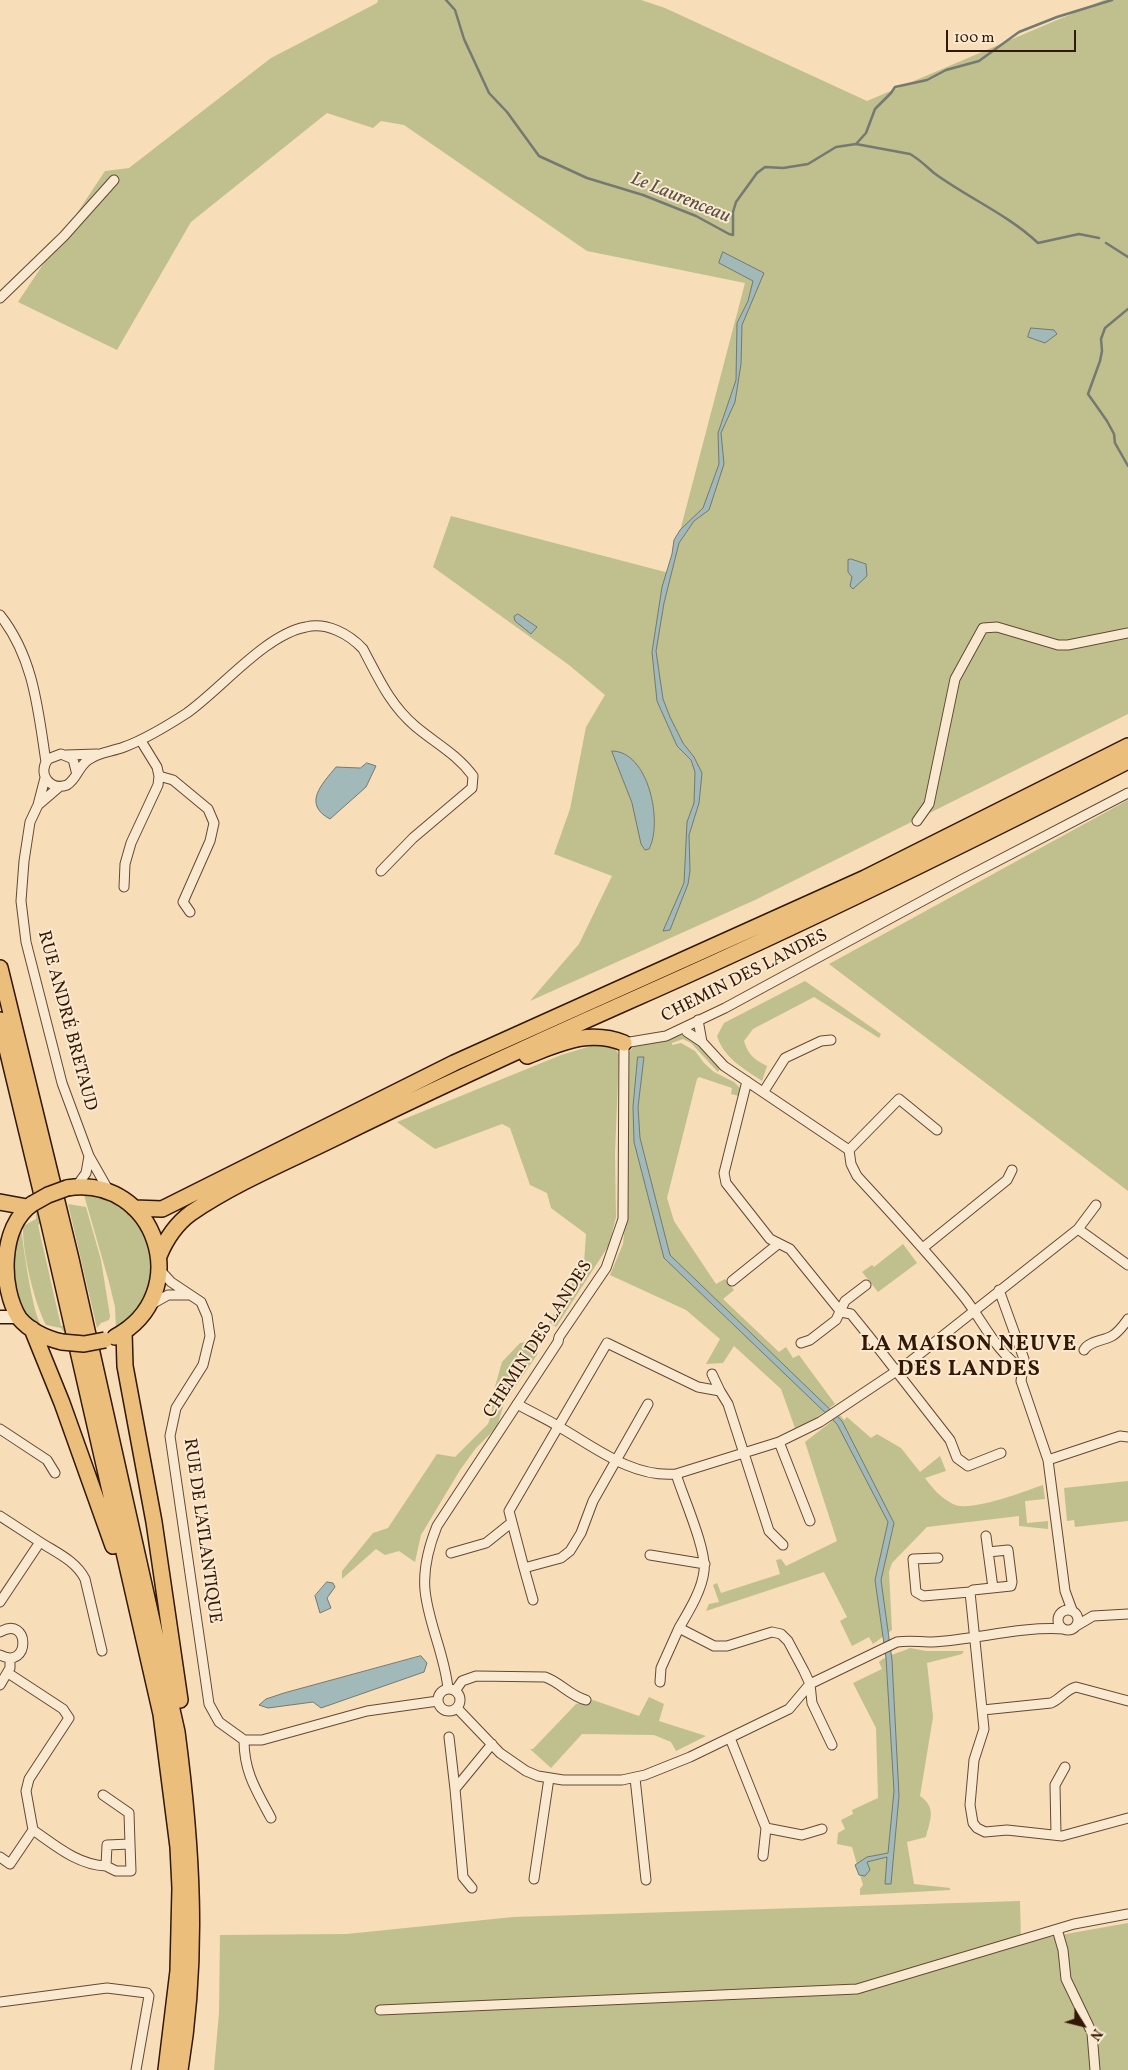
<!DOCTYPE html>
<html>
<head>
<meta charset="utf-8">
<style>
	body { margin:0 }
	#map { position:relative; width:1128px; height:2070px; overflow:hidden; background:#f7ddb8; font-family:Vollkorn,serif }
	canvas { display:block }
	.north { position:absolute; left:1058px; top:2000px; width:50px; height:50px; -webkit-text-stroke:4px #fae9d1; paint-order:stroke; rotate:126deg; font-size:14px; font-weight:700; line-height:20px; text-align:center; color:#331805 }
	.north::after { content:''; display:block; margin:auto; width:18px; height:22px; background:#331805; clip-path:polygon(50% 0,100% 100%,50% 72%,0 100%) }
	.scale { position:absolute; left:946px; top:30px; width:130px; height:22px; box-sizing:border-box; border:2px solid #331805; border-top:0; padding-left:6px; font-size:15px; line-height:18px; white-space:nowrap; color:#331805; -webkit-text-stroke:4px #fae9d1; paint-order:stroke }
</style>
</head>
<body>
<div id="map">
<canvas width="1128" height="2070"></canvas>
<div class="north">N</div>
<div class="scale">100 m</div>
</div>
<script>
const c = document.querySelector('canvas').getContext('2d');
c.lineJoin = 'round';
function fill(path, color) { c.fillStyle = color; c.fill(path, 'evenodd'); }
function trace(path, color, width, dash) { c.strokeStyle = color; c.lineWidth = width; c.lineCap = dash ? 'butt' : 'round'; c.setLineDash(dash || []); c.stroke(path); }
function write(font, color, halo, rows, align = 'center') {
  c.font = font + ' Vollkorn,serif'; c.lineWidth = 4; c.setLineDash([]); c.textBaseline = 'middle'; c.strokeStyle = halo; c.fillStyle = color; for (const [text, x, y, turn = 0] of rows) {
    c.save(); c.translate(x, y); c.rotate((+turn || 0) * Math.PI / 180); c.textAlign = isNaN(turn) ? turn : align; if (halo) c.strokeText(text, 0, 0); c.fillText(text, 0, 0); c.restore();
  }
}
fill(new Path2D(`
	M378,0H641L665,8L867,101L1104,0H1128V714L755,900L530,1001L579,944L612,876L554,854L570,809L586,727L605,695L569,665L433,567L451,516L669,573L745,283L587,251L404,125L381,121L373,128L327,113L191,222L117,350L18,302L105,171L129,168L271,58L377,3Z
	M1128,800V1191L829,964Z
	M805,981L881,1034L879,1038L814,997L753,1029L744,1041C748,1055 755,1060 767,1066L762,1081C743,1068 724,1058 717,1036L724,1023Z
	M681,1035L691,1038L720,1068L718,1072L691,1043L683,1039L672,1043V1045L681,1043L695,1051L704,1063L714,1072L734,1082L740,1088L739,1096L731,1094L732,1088L699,1077L697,1079L667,1198L674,1221L716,1284L725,1279L734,1290L723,1299L779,1352L786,1347L793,1358L799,1355L835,1404L813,1420L795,1428L781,1389L734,1346L723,1363L706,1364L720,1339L686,1310L610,1275L623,1244L626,1217L629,1052L634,1046Z
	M601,1043L613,1045L619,1055L615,1154L616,1217L609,1245L556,1327L549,1322L584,1263L586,1234L551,1208L547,1193L530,1185L510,1128L502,1124L435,1149L397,1122L561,1055Z
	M84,1195C131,1199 164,1244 148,1291C143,1308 128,1318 116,1328L115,1307L109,1282Z
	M68,1204L86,1207L101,1260L110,1316L109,1320L101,1323L97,1328Z
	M36,1209L41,1223L38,1225L61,1326L65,1325L67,1337L61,1328L46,1325C34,1302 23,1255 23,1229L25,1225L36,1219Z
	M21,1227C23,1244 33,1319 43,1328L23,1313L8,1273Z
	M903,1244L917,1263L878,1292L862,1272L872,1265L874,1267Z
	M534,1341L539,1346L537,1355L504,1403L497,1427L476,1448L460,1470L421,1535L415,1562L399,1551L385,1555L376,1549L342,1579V1571L373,1533L388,1528L437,1454L455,1457L488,1424L492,1413V1397L502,1362L520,1343Z
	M840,1415L844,1420L847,1417L871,1438L877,1434L901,1448L920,1472L940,1456L946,1471L925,1478C933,1489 941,1498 953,1504C970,1513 1025,1491 1043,1485L1045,1499L1025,1501L1027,1523L1048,1521V1529L1019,1526V1516L927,1527L892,1563L889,1572L892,1630L873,1644L869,1637L852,1646L840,1621L847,1617L824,1572L706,1611L709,1604L719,1602L713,1585L717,1583L721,1593L780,1574L776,1560L781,1559L786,1566L837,1541L805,1442Z
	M1128,1481V1521L1075,1527L1074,1520L1067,1521L1064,1488Z
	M910,1648L926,1651H964L962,1654L927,1663L933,1717L920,1796C937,1808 930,1820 926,1837L907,1842L914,1884L950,1888V1890L860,1895V1889L863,1885L852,1847L837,1844L838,1833L845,1829L841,1820L853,1814L852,1810L878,1798L876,1728L853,1683L882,1669L879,1662C886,1655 900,1653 910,1648Z
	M649,1697L664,1704L659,1721L706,1736L676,1751L671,1742L654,1735L582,1734L551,1768L530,1749H533L576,1704L593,1700L639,1716Z
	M1020,1901L1021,1942L1128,1923V2070H214L219,2013L220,1935L347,1934L513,1917Z`), '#bfc08d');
const water = new Path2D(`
	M723,252L764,273L742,325L741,364L735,402L721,433L724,464L709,510L694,521L679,543L664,603L656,651L663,699L670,717L683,743L694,757L702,773L699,803L689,835L690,871L688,884L670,930L663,931L684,883L687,822L694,803L695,772L691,760L677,746L657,701L652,652L662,587L672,554L674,540L680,530L703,508L719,464L718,433L736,380L737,323L748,301L753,281L719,263Z
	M1031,328L1054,330L1057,334L1045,343L1028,337Z
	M851,559L866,564L867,576L853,589L850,586L852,577L848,572V560Z
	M518,614L537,627L531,634L515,621L514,617Z
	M612,751C649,751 663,823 649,849L645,850L641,844L632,803Z
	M367,763L376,766L366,787L330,819C302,804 322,784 336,767L360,768Z
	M638,1057H644L638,1107L640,1138L670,1255L842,1421L894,1523L881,1580L892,1660L899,1796L891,1884H885L887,1857L867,1862L870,1870L865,1876L859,1875L855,1865L867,1857L888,1853L894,1791L886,1658L875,1580L888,1522L837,1424L664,1258L634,1142L633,1107Z
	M327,1582L333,1583L335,1587L327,1598L331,1608L320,1613L315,1596Z
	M421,1656L427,1663L424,1672L321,1708L313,1702L268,1708L259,1705L266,1699L284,1693Z`);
fill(water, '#a1b9b9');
trace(water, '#757971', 1);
trace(new Path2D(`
	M446,0L455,10L464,39L489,93L507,112L539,156L587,178L643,195L696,216L729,234L733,235V212L736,202L757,173L765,167L783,168L808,164L836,147L856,144L910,154C919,159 926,166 934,173C968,198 1007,214 1038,243L1079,234L1099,238
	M856,144L866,133L875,109L891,93L895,87L927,80L946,70L979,61L1019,32L1057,17L1112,0
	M1106,243L1128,257
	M1128,309L1105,328L1101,339L1102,351L1100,361L1088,394L1107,421L1114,434L1115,443L1128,466`), '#757971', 2.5);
const minor = new Path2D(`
	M0,298L64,236L114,180
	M0,615C34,658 38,710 46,762
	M141,741L157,767L159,776L173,780L208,809L214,823L210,841L183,902L190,912
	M66,755L97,754
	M76,771L73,759L61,754L48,759C37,774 50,791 67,785C77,779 78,767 88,760C99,752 111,752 124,747C146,739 167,726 187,713C221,689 266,634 306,627C327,622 349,634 363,649C378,677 390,705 415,726C435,743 457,754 473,776L472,788L413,838L381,871
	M45,778L38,805L30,822L24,861L21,901L26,942L62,1083L89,1156L110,1193
	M38,805L59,787
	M917,821L929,804L955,679L983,628L997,627L1058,645H1068L1128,633
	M124,887L125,864L131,843L158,785L159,776
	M698,1020L702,1042
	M685,1027L687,1032L702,1042L724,1066L849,1150L851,1164L857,1176C894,1216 930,1255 964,1297C983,1321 997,1354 1024,1370
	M747,1081L724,1173L726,1183L770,1239L790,1249L841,1312L851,1314L868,1335L950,1440L957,1458L968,1466L1001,1453
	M764,1091L785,1058L821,1041L831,1040
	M849,1150L899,1099L937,1130
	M76,1187L86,1173L89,1156
	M1078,1229L1128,1265
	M924,1247L1007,1180L1012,1170
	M160,1270L171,1282L201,1302L207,1316L210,1336L203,1365L176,1408L170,1436L209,1704L219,1722L244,1740H262L367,1711L438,1701
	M732,1281L778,1244
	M999,1290L1024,1359L1021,1381L1048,1460L1065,1591L1072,1610
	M152,1304L168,1295H189
	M801,1343L810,1340L836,1320L845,1301L866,1285
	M1084,1350C1089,1341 1103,1341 1112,1336C1119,1332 1123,1326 1128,1319
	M712,1374L720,1391
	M517,1404C531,1412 547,1419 561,1428C596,1448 633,1478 676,1474L779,1442L820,1422L907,1364L1078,1229L1096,1205
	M648,1404L593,1501L581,1533L570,1551L561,1558L524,1568L509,1511L607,1343L698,1387L720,1391L728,1404L769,1531L783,1545
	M0,1429L47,1460L55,1473
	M779,1442L810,1521
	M1048,1460L1120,1436L1128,1437
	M676,1474C683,1497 707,1550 704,1571C702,1590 689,1611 679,1628L714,1646H727L772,1632L781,1634L788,1641L804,1671L810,1684L812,1703L832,1745
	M0,1516L40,1542L0,1602
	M986,1536L993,1588
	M40,1542C57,1553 76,1561 85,1579L102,1651
	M988,1552L1008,1550L1012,1582L1011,1586L973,1590L970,1592L984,1729L974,1760L970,1805L973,1823L977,1828L985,1832L1007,1830L1062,1836L1128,1818
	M451,1553L486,1543L511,1523
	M650,1555L705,1564
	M938,1558L913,1559L916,1592L923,1596L970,1592
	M524,1568L533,1600
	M1058 1620a10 10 0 1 1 20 0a10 10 0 1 1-20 0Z
	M1076,1626L1093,1616L1128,1614
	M0,1632C30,1614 31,1671 0,1655
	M8,1673L63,1709L69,1718L29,1779L26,1791L33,1830C56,1846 78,1865 106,1866L107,1845L130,1844L131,1871H116L106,1866
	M660,1682L661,1668L679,1628
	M0,1685L10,1668V1658
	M438 1700a11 11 0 1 1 22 0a11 11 0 1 1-22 0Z
	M448,1689C445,1655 428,1623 425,1590C423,1568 429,1546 437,1526L558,1342L559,1337L606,1268L623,1219L624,1043L666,1036L725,1008L961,880L1128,793
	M455,1691L462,1681L476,1676L545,1677C560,1682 570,1696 586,1700
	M457,1708L500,1753L526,1771L538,1776L563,1780H622L645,1775L690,1757L789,1709L810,1684L897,1642C909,1640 920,1642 932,1642C975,1640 1020,1626 1064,1629
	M983,1710L1051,1703C1061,1699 1065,1690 1076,1687L1128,1701
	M449,1737L455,1789
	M730,1738L766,1828L763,1856
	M244,1740C244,1772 256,1790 271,1818
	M635,1778L646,1880
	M103,1795L129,1813L130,1844
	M766,1828L802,1835L822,1829
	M1056,1835L1055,1785L1065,1767
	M0,1857L10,1864L33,1830
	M534,1879L549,1778
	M472,1888L463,1877L455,1789L492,1744
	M1057,1929L1063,1950L1066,1979L1092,2033L1095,2070
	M0,2002L107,1988L147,1993L149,1996L136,2070
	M380,2010L857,1989L1074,1924L1128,1914`);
const secondary = new Path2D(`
	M0,1317H17`);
const trunk = new Path2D(`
	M0,968L71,1259L177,1732C192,1845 199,1957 180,2070
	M0,1020L49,1224L161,1714L178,1847L180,1888L178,1971L166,2070
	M527,1056C561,1043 589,1029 624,1043
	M67,1188C156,1174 196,1294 115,1337
	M0,1202L27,1207
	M32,1204C0,1227 0,1287 19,1318C30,1331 45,1338 62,1342
	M134,1208L162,1209L454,1063L865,878L1128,746
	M159,1256C166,1239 176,1224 191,1213C235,1183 286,1162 333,1139C430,1091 528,1046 627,1002C798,927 962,846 1128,761
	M32,1329L62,1403L113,1546
	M124,1332L125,1366L154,1522L180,1700`);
trace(minor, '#644932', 11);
trace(secondary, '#331805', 15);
trace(trunk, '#331805', 18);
trace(minor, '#fae9d1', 9);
trace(secondary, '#fae9d1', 12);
trace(trunk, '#ecbe7c', 15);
const trunkBridge = new Path2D(`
	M32,1204L48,1195L67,1188
	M62,1342L84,1344L105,1340`);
trace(trunkBridge, '#331805', 18, []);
trace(trunkBridge, '#ecbe7c', 15);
write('18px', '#331805', '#fae9d1', [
	["CHEMIN DES LANDES",745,977,-27],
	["RUE ANDRÉ BRETAUD",66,1021,75],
	["CHEMIN DES LANDES",539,1340,-57],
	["RUE DE L'ATLANTIQUE",201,1531,82]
]);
write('italic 19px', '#5a5044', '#fae9d1', [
	["Le Laurenceau",680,199,22]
]);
c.letterSpacing = '1px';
write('bold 22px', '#331805', '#fae9d1', [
	["LA MAISON NEUVE",969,1346],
	["DES LANDES",969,1371]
]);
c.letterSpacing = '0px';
</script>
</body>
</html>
